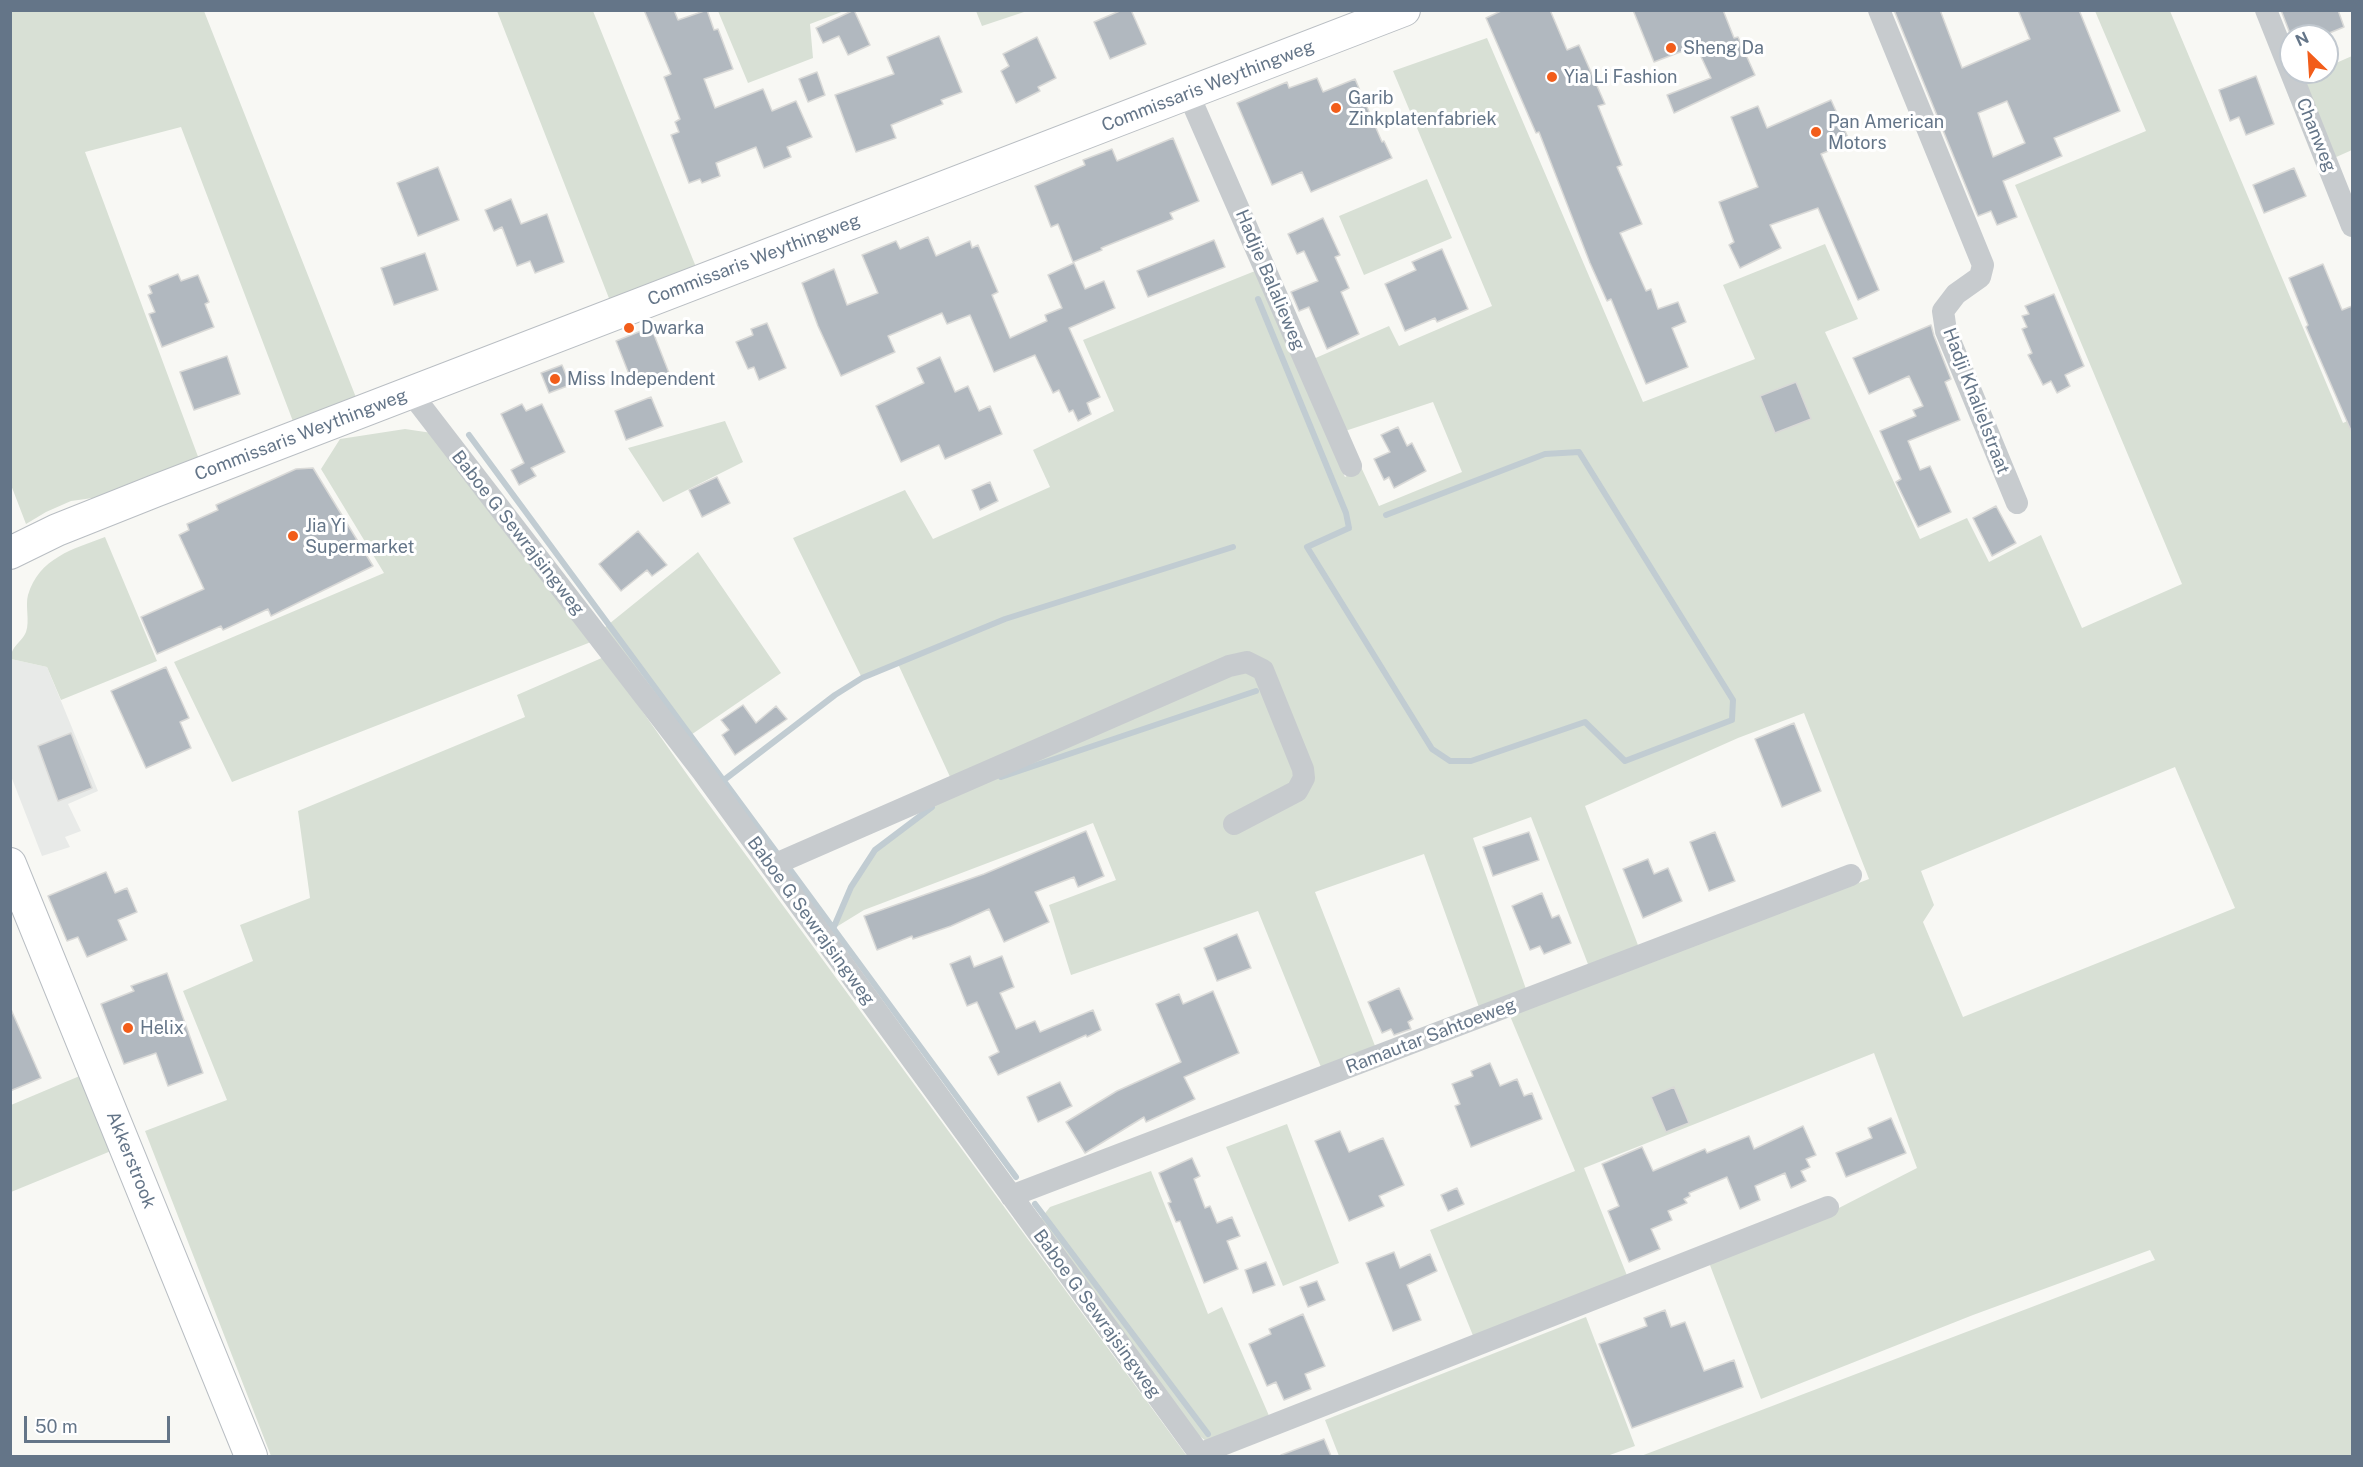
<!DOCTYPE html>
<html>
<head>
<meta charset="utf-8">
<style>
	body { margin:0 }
	#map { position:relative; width:2363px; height:1467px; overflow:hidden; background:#f8f8f4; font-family:"Public Sans",sans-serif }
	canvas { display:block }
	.frame { position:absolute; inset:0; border:12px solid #647588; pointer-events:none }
	.north { position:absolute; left:2279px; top:24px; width:60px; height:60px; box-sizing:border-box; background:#fff; border:2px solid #c1c8cf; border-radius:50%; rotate:335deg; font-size:16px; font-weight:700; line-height:24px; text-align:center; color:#647588 }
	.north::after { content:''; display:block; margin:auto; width:21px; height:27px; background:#f25d1a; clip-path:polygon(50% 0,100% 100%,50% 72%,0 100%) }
	.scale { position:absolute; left:24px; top:1416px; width:146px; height:27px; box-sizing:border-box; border:3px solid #647588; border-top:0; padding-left:8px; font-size:18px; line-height:21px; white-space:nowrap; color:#647588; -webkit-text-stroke:4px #fff; paint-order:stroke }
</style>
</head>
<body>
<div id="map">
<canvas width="2363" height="1467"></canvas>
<div class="frame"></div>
<div class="north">N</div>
<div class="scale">50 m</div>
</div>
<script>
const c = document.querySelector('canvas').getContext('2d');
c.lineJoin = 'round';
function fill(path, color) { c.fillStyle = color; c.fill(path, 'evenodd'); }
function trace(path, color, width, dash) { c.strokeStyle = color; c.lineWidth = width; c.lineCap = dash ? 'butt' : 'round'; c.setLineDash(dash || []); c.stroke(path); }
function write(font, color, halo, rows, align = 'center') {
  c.font = font + ' "Public Sans",sans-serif'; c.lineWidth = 6; c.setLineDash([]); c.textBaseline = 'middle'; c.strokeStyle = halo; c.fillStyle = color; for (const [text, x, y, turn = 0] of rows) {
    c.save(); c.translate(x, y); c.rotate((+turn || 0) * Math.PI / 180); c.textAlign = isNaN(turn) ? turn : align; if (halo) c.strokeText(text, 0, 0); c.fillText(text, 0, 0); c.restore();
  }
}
fill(new Path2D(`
	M11,659L47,667L98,791L68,804L81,831L65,837L70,847L42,856L11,776Z`), '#e8eae8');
fill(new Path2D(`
	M11,11H204L357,400L294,424L181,127L85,152L200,462L114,495L71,501L46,512L26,524L11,485Z
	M497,11H593L698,272L612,306Z
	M718,11H844L810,24L813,58L748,83Z
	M976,11V10L1027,11L982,26Z
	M2095,11H2170L2343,423L2352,419V1456H1641L2155,1260L2150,1250L1973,1315L1761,1399L1708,1260L1831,1212L1917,1168L1874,1053L1584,1168L1628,1278L1474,1338L1430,1230L1575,1171L1510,1016L1869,879L1804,713L1738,738L1585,806L1641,953L1591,972L1531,817L1473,838L1527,992L1480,1010L1424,854L1315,892L1377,1051L1323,1072L1258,911L1071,975L1049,905L1116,880L1093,823L864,910L833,929L851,887L875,850L946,796L957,792L898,664L862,678L793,538L905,490L933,539L1050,487L1033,450L1114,411L1083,340L1255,271L1345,477L1361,467L1379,506L1462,472L1433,402L1342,432L1311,360L1389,326L1399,346L1492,306L1393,71L1487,38L1643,402L1755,359L1723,285L1825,244L1858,319L1825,332L1920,539L1967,518L1989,562L2041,535L2082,628L2182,584L2015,185L2146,131ZM2175,767L2235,908L1963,1017L1923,922L1934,905L1921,871Z
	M2352,56V150L2334,158L2299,79L2314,72H2327V67Z
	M1427,179L1452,238L1364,275L1339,216Z
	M725,421L743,462L663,502L628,448Z
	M405,429L432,433L591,642L232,782L174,662L384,573L321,469L340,439Z
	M105,537L157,661L61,700L47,667L11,659C10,647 22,642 26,632C30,621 25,606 28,595C39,558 73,549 105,537Z
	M698,552L781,673L685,739L604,628Z
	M604,657L696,787L1187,1456H271L145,1131L227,1100L183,991L253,961L240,925L310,898L298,811L525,717L517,695Z
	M82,1075L111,1151L11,1192V1105Z
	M1287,1124L1339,1263L1283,1286L1226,1147Z
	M1151,1171L1208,1314L1222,1307L1270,1418L1206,1441L1198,1435L1038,1222L1050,1207Z
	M1586,1317L1635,1446L1607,1456H1339L1325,1420Z`), '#d8e0d5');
trace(new Path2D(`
	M1258,299L1346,513L1349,528L1307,547L1432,749L1450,761H1471L1585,722L1625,761L1732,720L1733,700L1579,452L1545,454L1386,515
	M469,435L777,853
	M1001,777L1256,691
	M724,780L835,695L862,678L1005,619L1233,547
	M789,868L1016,1177
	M833,929L851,887L875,850L932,807
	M1035,1204L1208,1434`), '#c1ccd2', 6);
const building = new Path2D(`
	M644,10H674L678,20L707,10L714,30L718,29L733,69L704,79L715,108L763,89L772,111L796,101L812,137L787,147L791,157L764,168L756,147L716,163L720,176L702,183L700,179L689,183L671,135L679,132L675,122L680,119L664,77L671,74Z
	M854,10L870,45L848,55L839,36L823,43L816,28Z
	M1122,10H1131L1146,44L1110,59L1094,22Z
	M1503,10H1550L1567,50L1579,45L1605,104L1598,106L1622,165L1617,167L1642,224L1620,233L1646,291L1651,289L1658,309L1678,302L1686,322L1672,328L1688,367L1646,384L1611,299L1607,301L1590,263L1539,132L1536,133L1486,18Z
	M1633,10H1723L1734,38L1738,37L1755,75L1674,113L1667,95L1711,78L1696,46L1654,62Z
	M1894,10H1940L1962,68L2030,39L2018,10H2079L2120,111L2054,138L2062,156L2003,181L2017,217L1997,225L1991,211L1978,216ZM2007,101L2025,143L1993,157L1978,113Z
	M2281,10H2338L2344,27L2322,36H2291Z
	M939,36L962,92L941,100L943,104L891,125L896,138L856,152L835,95L894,74L887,57Z
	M1037,37L1056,78L1038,87L1040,91L1016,103L1001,71L1009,66L1003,54Z
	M817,72L825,95L808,102L799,79Z
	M2256,76L2274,124L2246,135L2239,117L2230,121L2219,90Z
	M1317,78L1323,92L1355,79L1382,142L1384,141L1392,158L1311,192L1302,172L1272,185L1237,103L1287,82L1289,88Z
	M1831,100L1850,142L1821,154L1879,290L1858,300L1818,208L1770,225L1781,248L1740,268L1729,245L1734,242L1719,202L1758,187L1731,117L1758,106L1767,128Z
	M1173,138L1199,201L1170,213L1173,219L1101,248L1102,250L1073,262L1058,224L1051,227L1035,186L1085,165L1083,160L1112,149L1117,161Z
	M438,167L459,220L418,236L397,183Z
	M2294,168L2306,196L2264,213L2253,185Z
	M511,199L521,224L547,214L564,262L535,273L530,261L517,266L502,227L494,231L485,210Z
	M1323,218L1340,255L1335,257L1349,288L1341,292L1359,334L1327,349L1309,307L1299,311L1291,292L1318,281L1304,251L1297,254L1288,234Z
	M928,237L936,256L970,241L972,248L978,245L998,292L992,295L1010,338L1047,321L1045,315L1062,308L1048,275L1074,263L1085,289L1104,281L1115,308L1069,328L1100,397L1087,403L1091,414L1078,421L1073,410L1069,412L1059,390L1053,393L1035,355L994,372L970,315L947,324L942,313L888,336L895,352L841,376L818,326L802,283L834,269L847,305L878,293L862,255L896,241L900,249Z
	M1214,240L1225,267L1148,297L1137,271Z
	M1442,249L1468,309L1437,322L1435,318L1405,331L1385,284L1416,270L1412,262Z
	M425,253L438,290L394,305L381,268Z
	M2323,264L2342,310L2352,306V433L2306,327L2308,325L2289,278Z
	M178,274L181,281L198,275L209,302L205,304L214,327L162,347L149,314L155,312L148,295L152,293L149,286Z
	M2054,294L2084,366L2065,375L2070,386L2057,393L2051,381L2043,385L2028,355L2032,353L2022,329L2027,327L2022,316L2029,314L2025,306Z
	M767,323L786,368L759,380L754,367L748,369L736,342L753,335L751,329Z
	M1931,325L1934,336L1951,379L1945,382L1960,420L1908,441L1920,470L1930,466L1951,512L1918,527L1896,482L1901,479L1880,431L1916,416L1913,410L1923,406L1909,376L1869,394L1853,358Z
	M651,327L669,373L634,387L616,341Z
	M227,356L240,394L194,410L180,372Z
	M940,357L955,392L968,386L979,411L990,406L1002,434L945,459L939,445L901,462L876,406L924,383L917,368Z
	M562,365L570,385L549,393L541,373Z
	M1796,382L1811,419L1775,433L1760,396Z
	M651,397L663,426L626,440L615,411Z
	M522,404L526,411L542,404L565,452L531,468L536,476L519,485L511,470L524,463L501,414Z
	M1398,427L1407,446L1412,443L1426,471L1394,488L1389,477L1384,480L1374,459L1390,452L1381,435Z
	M313,468L373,566L271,616L268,609L223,630L221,626L157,654L141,617L204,589L179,535L189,530L187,524L218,510L216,505L296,469Z
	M717,477L730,503L702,517L689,490Z
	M990,482L998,501L980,510L972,490Z
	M1996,506L2016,543L1992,556L1973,518Z
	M638,531L667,565L652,576L647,570L621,591L599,564Z
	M166,667L189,718L180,722L191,748L146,768L111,691Z
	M743,705L756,723L776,706L787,719L735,755L722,735L729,730L721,720Z
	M1794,723L1821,791L1782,807L1755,739Z
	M71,733L92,788L58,801L38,746Z
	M1086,831L1104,876L1078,887L1074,877L1035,892L1049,922L1004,942L989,909L951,926L913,939L912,936L877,950L864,916L984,874Z
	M1529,832L1539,860L1493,876L1483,847Z
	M1715,832L1735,881L1709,891L1690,842Z
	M1648,859L1654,874L1668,868L1682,901L1643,918L1623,869Z
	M106,872L115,893L127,888L137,912L118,920L127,940L87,957L78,937L67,941L48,896Z
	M1542,893L1552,918L1559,915L1571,943L1544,954L1540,946L1530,950L1512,906Z
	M1237,934L1251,968L1217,981L1204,948Z
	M970,956L974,967L1002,956L1014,987L1000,993L1016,1029L1035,1021L1040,1032L1093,1010L1101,1030L1087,1037L1086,1035L998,1075L989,1057L999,1052L977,1002L967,1006L950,964Z
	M167,973L203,1073L168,1086L156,1053L124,1064L101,1004L134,991L131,986Z
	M1399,988L1413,1019L1408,1022L1411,1029L1394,1035L1391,1029L1382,1033L1368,1002Z
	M1213,991L1239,1053L1184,1077L1195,1099L1146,1122L1144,1117L1085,1153L1066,1122L1117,1091L1181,1062L1156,1004L1179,994L1183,1004Z
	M10,1007L41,1078L10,1091Z
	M1490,1063L1500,1086L1517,1079L1524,1096L1532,1093L1542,1119L1471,1147L1455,1106L1460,1104L1452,1084L1473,1076L1471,1071Z
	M1060,1082L1072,1106L1038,1122L1027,1097Z
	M1674,1087L1689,1123L1666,1132L1651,1097Z
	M1891,1118L1906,1153L1846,1177L1836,1153L1872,1138L1868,1128Z
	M1803,1126L1816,1155L1806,1159L1810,1167L1801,1171L1806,1181L1791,1188L1785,1173L1755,1186L1760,1200L1740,1209L1727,1177L1689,1193L1690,1196L1684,1199L1687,1203L1668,1211L1672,1220L1651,1229L1660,1249L1629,1262L1608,1211L1619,1206L1602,1164L1642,1147L1653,1171L1705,1149L1707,1153L1749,1136L1754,1149Z
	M1340,1131L1349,1152L1383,1138L1404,1185L1379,1196L1384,1206L1349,1221L1315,1141Z
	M1192,1158L1200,1176L1194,1179L1205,1208L1210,1206L1217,1223L1232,1217L1240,1236L1227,1241L1238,1269L1204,1283L1180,1221L1176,1222L1168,1203L1171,1202L1159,1173Z
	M1457,1188L1464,1204L1448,1211L1441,1195Z
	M1394,1252L1400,1268L1430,1254L1437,1271L1407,1285L1421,1320L1393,1331L1366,1263Z
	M1266,1262L1275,1285L1253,1293L1245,1270Z
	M1317,1281L1325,1300L1308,1307L1300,1287Z
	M1665,1310L1671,1327L1685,1322L1704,1371L1734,1360L1743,1387L1632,1428L1599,1344L1647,1326L1644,1318Z
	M1303,1314L1325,1366L1305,1374L1311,1389L1284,1400L1276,1382L1267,1386L1249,1344L1271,1334L1269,1329Z
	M1324,1439L1331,1456H1281V1455Z`);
fill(building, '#b1b8bf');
trace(building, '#d9d9d7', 1.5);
const secondary = new Path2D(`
	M10,553L57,530L155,491L1404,10
	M10,864L251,1456`);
trace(secondary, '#b9bec3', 34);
trace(new Path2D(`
	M1879,10L1983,265L1980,277L1956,294L1943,311L1946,331L2017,503
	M2266,10L2352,226
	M1188,93L1351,466
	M411,393L702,771L1201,1456
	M771,866L1229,666L1247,662L1263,670L1303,769L1304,778L1297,791L1234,824
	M1011,1196L1851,875
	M1199,1454L1828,1207`), '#c7cbce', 22);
trace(secondary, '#fff', 32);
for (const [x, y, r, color] of [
	[1671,48,6,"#f25d1a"],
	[1552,77,6,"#f25d1a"],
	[1336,108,6,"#f25d1a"],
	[1816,132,6,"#f25d1a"],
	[629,328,6,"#f25d1a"],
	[555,379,6,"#f25d1a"],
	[293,536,6,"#f25d1a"],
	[128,1028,6,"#f25d1a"]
]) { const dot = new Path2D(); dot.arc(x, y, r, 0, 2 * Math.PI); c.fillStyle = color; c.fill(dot); trace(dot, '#fff', 2); }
write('18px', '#647588', '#fff', [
	["Sheng Da",1683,48],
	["Yia Li Fashion",1564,77],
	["Garib",1348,98],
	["Zinkplatenfabriek",1348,119],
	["Pan American",1828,122],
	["Motors",1828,143],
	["Dwarka",641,328],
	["Miss Independent",567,379],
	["Jia Yi",305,526],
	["Supermarket",305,547],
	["Helix",140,1028]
], 'left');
write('18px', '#647588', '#fff', [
	["Commissaris Weythingweg",1208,86,-21],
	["Chanweg",2316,135,68],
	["Commissaris Weythingweg",754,260,-21],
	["Hadjie Balalieweg",1270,280,67],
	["Hadji Khalielstraat",1976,401,69],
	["Commissaris Weythingweg",301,435,-21],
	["Baboe G Sewrajsingweg",518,533,52],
	["Baboe G Sewrajsingweg",811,921,54],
	["Ramautar Sahtoeweg",1431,1036,-21],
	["Akkerstrook",131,1160,68],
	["Baboe G Sewrajsingweg",1097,1314,54]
]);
</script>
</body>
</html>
